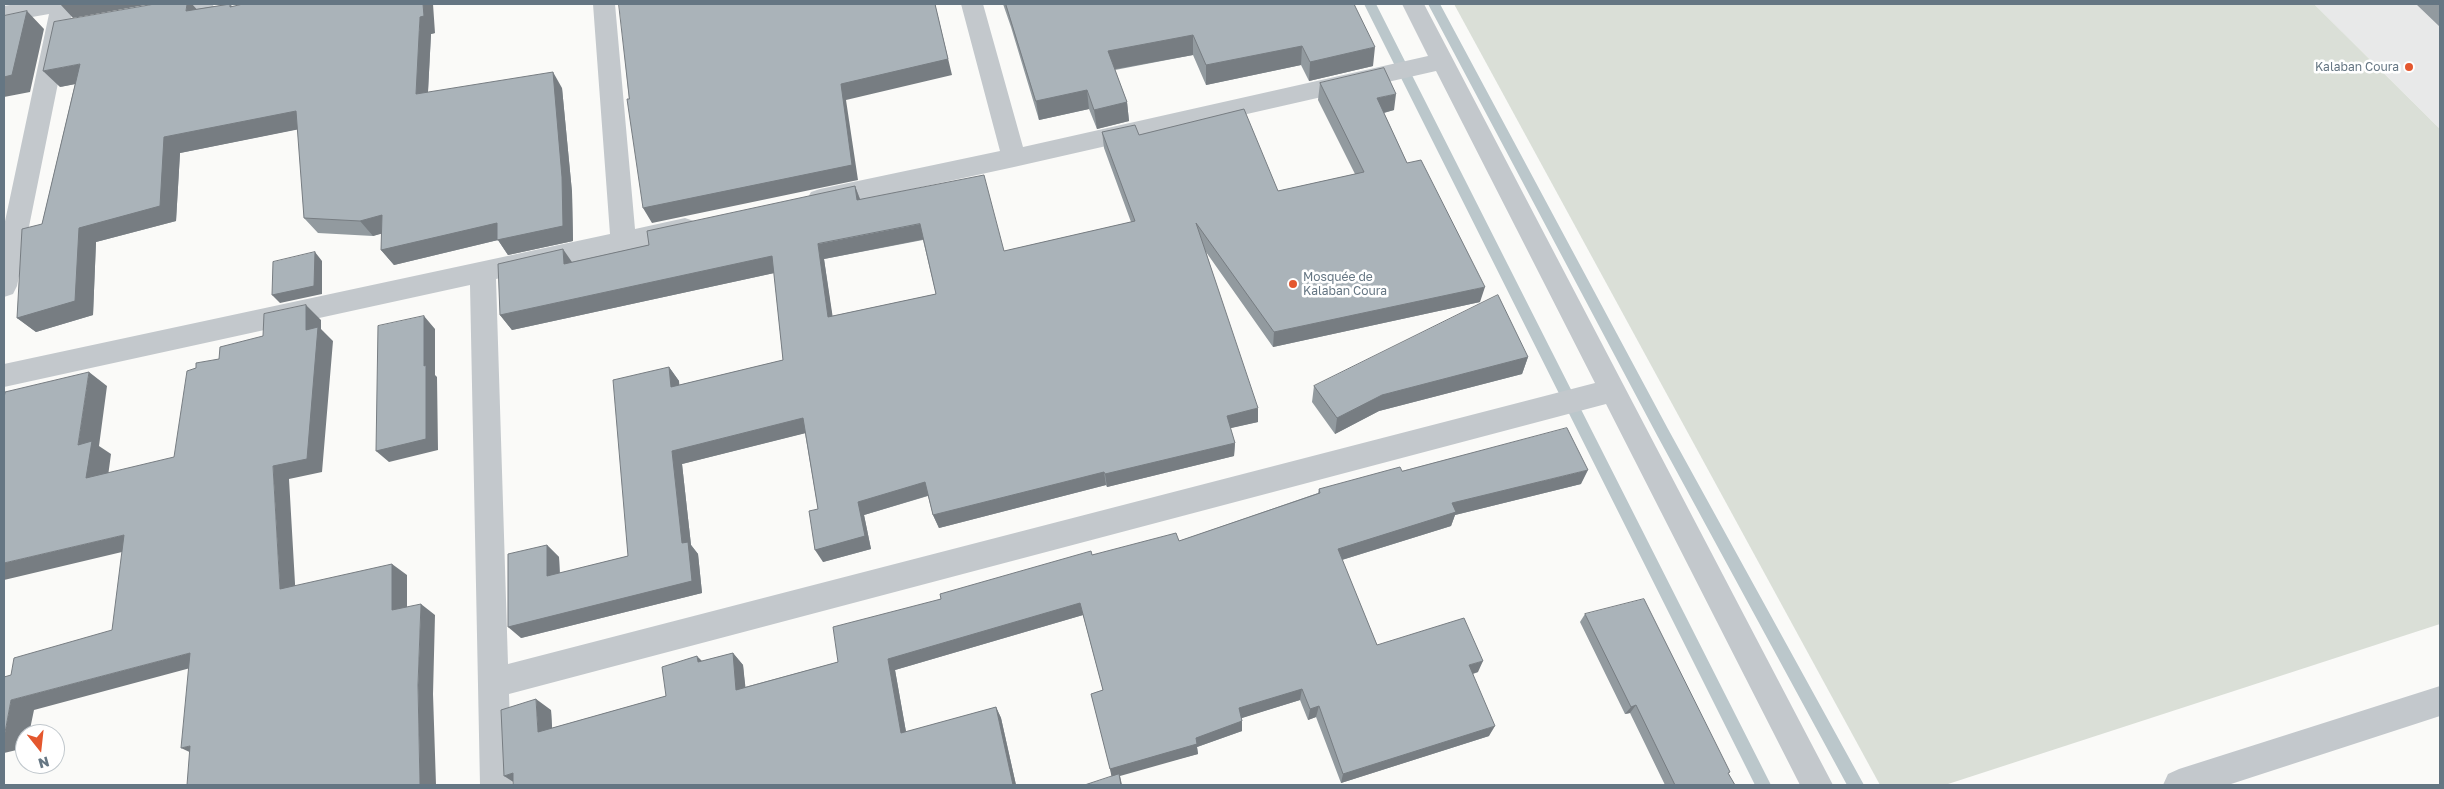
<!DOCTYPE html>
<html>
<head>
<meta charset="utf-8">
<style>
	body { margin:0 }
	#map { position:relative; width:2444px; height:789px; overflow:hidden; background:#fafaf8; font-family:"Golos Text",sans-serif }
	canvas { display:block }
	.frame { position:absolute; inset:0; border:5px solid #657683; pointer-events:none }
	.north { position:absolute; left:15px; top:724px; width:50px; height:50px; box-sizing:border-box; background:#fff; border:1px solid #c1c8cd; border-radius:50%; rotate:164deg; font-size:14px; font-weight:700; line-height:20px; text-align:center; color:#657683 }
	.north::after { content:''; display:block; margin:auto; width:18px; height:22px; background:#e4572e; clip-path:polygon(50% 0,100% 100%,50% 72%,0 100%) }
</style>
</head>
<body>
<div id="map">
<canvas width="2444" height="789"></canvas>
<div class="frame"></div>
<div class="north">N</div>
</div>
<script>
const c = document.querySelector('canvas').getContext('2d');
c.lineJoin = 'round';
function fill(path, color) { c.fillStyle = color; c.fill(path, 'evenodd'); }
function trace(path, color, width, dash) { c.strokeStyle = color; c.lineWidth = width; c.lineCap = dash ? 'butt' : 'round'; c.setLineDash(dash || []); c.stroke(path); }
function write(font, color, halo, rows, align = 'center') {
  c.font = font + ' "Golos Text",sans-serif'; c.lineWidth = 5; c.setLineDash([]); c.textBaseline = 'middle'; c.strokeStyle = halo; c.fillStyle = color; for (const [text, x, y, turn = 0] of rows) {
    c.save(); c.translate(x, y); c.rotate((+turn || 0) * Math.PI / 180); c.textAlign = isNaN(turn) ? turn : align; if (halo) c.strokeText(text, 0, 0); c.fillText(text, 0, 0); c.restore();
  }
}
fill(new Path2D(`
	M2314,4H2440V129Z`), '#e8e9e9');
fill(new Path2D(`
	M1454,4H2314L2440,129V624L1945,785H1880Z`), '#dadfd7');
fill(new Path2D(`
	M1364,4H1376L1771,785H1755Z
	M1428,4H1440L1668,429L1864,785H1847L1658,437Z`), '#bbc7cb');
fill(new Path2D(`
	M16,4H74L17,286L13,294L4,297V226L49,14L4,22V6Z
	M158,4H214L211,10C194,15 167,23 150,18L147,12L150,6Z
	M593,4H615L635,229L685,218L694,221L698,228L694,235L685,238L496,279L508,664L1595,383L1436,71L1014,167L820,209L811,206L807,199L811,192L820,189L1000,151L961,4H983L1023,147L1428,56L1402,4H1424L1833,785H1800L1606,404L509,694L512,785H480L470,285L4,387V364L610,234Z
	M2440,686V716L2228,785H2163L2168,774L2179,769Z`), '#c3c8cc');
fill(new Path2D(`
	M230,4L232,6L435,33L431,34L428,92L562,88L572,192L573,241L508,255L498,240L394,265L381,250L382,233L373,236L318,233L304,218L298,129L180,153L176,221L96,242L93,315L36,332L17,318L42,224L75,84L60,87L197,9Z
	M1003,4H1354L1373,66L1309,81L1301,65L1206,85L1193,55L1115,70L1127,102L1129,121L1097,129L1089,109L1039,120L1011,27Z
	M2416,4H2440V27Z
	M1320,83L1394,110L1384,113L1407,163L1480,302L1273,347L1206,252L1258,422L1230,428L1235,443L1234,456L1107,487L1106,485L939,528L933,515L928,496L864,515L871,549L823,562L818,509L805,433L682,464L691,545L698,554L702,593L521,638L547,545L559,557L560,573L628,556L669,367L679,381V385L783,360L774,273L512,330L500,315L572,262L649,245L855,186L860,199L1004,251L1131,222L1104,148L1102,132L1139,135L1278,191L1355,174L1318,100ZM923,240L936,294L832,316L824,259Z
	M1528,357L1522,374L1379,411L1335,434L1312,402L1314,386Z
	M1402,471L1581,484L1455,515L1451,526L1342,560L1377,645L1478,672L1473,674L1489,736L1341,783L1316,717L1308,720L1300,700L1241,718L1242,721V731L1197,747L1198,754L1112,776L1091,694L1103,690L1083,615L895,670L906,732L996,707L1001,718L1016,785H513L551,710L552,728L666,696L702,661L733,653L743,665L745,687L838,662L941,599L1092,555L1179,541L1318,493L1319,489Z
	M1585,614L1728,774L1735,785H1665L1630,713L1625,714L1580,622Z`), '#929a9f');
fill(new Path2D(`
	M60,4H151L73,18Z
	M187,4H192L201,14L186,11Z
	M423,4H433L435,33L431,34L427,110L416,94L420,17Z
	M935,4L952,75L846,100L858,180L652,223L643,208L841,84Z
	M27,11L44,29L30,92L4,97V99V77Z
	M1193,35V55L1110,70L1108,51Z
	M1302,46L1301,65L1206,85V65Z
	M1375,47L1373,66L1309,81L1310,62Z
	M80,64L96,80L60,87L43,71Z
	M553,72L562,88L572,192L573,241L508,255L498,240L394,265L381,250Z
	M1087,90L1089,109L1039,120L1036,101Z
	M1396,94L1394,110L1375,115L1377,98Z
	M1127,102L1129,121L1097,129L1094,110Z
	M296,111L310,127L180,153L176,221L96,242L93,315L36,332L17,318L79,228L164,137Z
	M855,186L861,202L857,200Z
	M382,215L395,230L373,236L360,221Z
	M920,224L925,239L824,259L835,332L828,317L818,244Z
	M563,249L574,265L564,264Z
	M315,252L322,261V294L280,303L272,295Z
	M772,256L779,272L512,330L500,315Z
	M1485,287L1480,302L1273,347L1274,332Z
	M306,305L321,320V329L333,341L322,472L289,479L296,601L280,589L273,466L306,330Z
	M424,316L435,329V375L437,377L438,450L389,462L376,451L424,366Z
	M1528,357L1522,374L1379,411L1335,434L1337,418L1382,395Z
	M669,367L679,381L681,401L671,387Z
	M89,372L107,386L99,446L111,454L106,491L86,478L78,445Z
	M1258,408V422L1227,429V416Z
	M803,418L810,432L682,464L691,545L698,554L702,593L521,638L508,627L682,543L672,451Z
	M1235,443L1234,456L1107,487L1105,474Z
	M1588,470L1581,484L1455,515L1451,526L1335,562L1338,549L1452,503Z
	M1104,472L1106,485L939,528L933,515Z
	M925,482L930,495L864,515L871,549L823,562L815,550L858,502Z
	M124,535L143,547L4,580V563Z
	M547,545L559,557L560,588L547,576Z
	M392,564L407,575V621L392,610Z
	M1080,603L1083,615L895,670L908,743L901,733L888,659Z
	M421,604L435,615L433,694L436,785H420L418,685Z
	M190,653L209,663L34,710L29,734H25V748L4,753V738L11,700Z
	M733,653L743,665L747,701L736,690Z
	M697,656L708,667L698,662Z
	M1483,661L1478,672L1464,676L1469,665Z
	M1302,689L1300,700L1239,719V708Z
	M536,699L551,710L553,742L538,732Z
	M1636,705L1630,713L1625,714L1631,707Z
	M1319,706L1316,717L1308,720L1310,709Z
	M996,707L1001,718L1016,785H1013Z
	M1242,721V731L1197,747L1198,754L1120,776L1122,785L1112,779L1110,769Z
	M1495,726L1489,736L1341,783L1343,774Z
	M190,746L200,757L181,748Z
	M513,773L518,785L504,776Z`), '#777d82');
const building = new Path2D(`
	M155,4H187L186,11L230,4V7L243,4H423L424,16L420,17L416,94L553,72L562,177L563,226L497,240V223L381,250L382,215L360,221L304,218L296,111L164,137L160,206L79,228L75,301L17,318L22,229L42,224L80,64L43,71L54,22Z
	M619,4H935L948,59L841,84L852,165L643,208L627,99H629Z
	M1006,4H1354L1375,47L1310,62L1302,46L1206,65L1193,35L1108,51L1127,102L1094,110L1087,90L1036,101Z
	M27,11L12,75L4,77V16Z
	M1384,68L1396,94L1377,98L1407,163L1421,160L1485,287L1274,332L1196,223L1258,408L1227,416L1235,443L1105,474L1104,472L933,515L925,482L858,502L865,536L815,550L809,511L818,509L803,418L672,451L682,543L688,542L692,581L508,627V554L547,545V576L628,556L613,380L669,367L671,387L783,360L772,256L500,315L498,264L563,249L564,264L649,245L647,231L855,186L857,200L984,175L1004,251L1135,221L1102,132L1135,125L1139,135L1244,109L1278,191L1364,172L1320,83ZM920,224L936,294L828,317L818,244Z
	M315,252L314,286L272,295L273,262Z
	M1498,295L1528,357L1382,395L1337,418L1314,386Z
	M306,305V330L318,327L307,459L273,466L280,589L392,564V610L421,604L418,685L420,785H187L190,746L181,748L190,653L11,700L4,738V677L11,675L14,658L112,630L124,535L4,563V399L5,392L89,372L78,445L92,441L86,478L174,457L187,371L196,368V363L219,359L220,347L263,336L264,314Z
	M424,316V366L426,365V439L376,451L378,326Z
	M1567,428L1588,470L1452,503L1456,512L1338,549L1377,645L1464,618L1483,661L1469,665L1495,726L1343,774L1319,706L1310,709L1302,689L1239,708L1242,721L1196,738L1197,744L1110,769L1091,694L1103,690L1080,603L888,659L901,733L996,707L1013,785H513V773L504,776L501,710L536,699L538,732L666,696L662,667L697,656L698,662L733,653L736,690L838,662L833,627L941,599L940,594L1091,551L1092,555L1176,533L1179,541L1320,493L1319,489L1400,467L1402,471Z
	M1644,599L1730,772L1728,773L1735,785H1675L1636,705L1631,707L1585,614Z
	M1119,774L1121,785H1085Z`);
fill(building, '#aab3b9');
trace(building, '#777d82', 1);
for (const [x, y, r, color] of [
	[2409,67,5,"#e4572e"],
	[1293,284,5,"#e4572e"]
]) { const dot = new Path2D(); dot.arc(x, y, r, 0, 2 * Math.PI); c.fillStyle = color; c.fill(dot); trace(dot, '#fff', 2); }
write('12px', '#657683', '#fff', [
	["Kalaban Coura",2399,67],
	["Mosquée de",1303,277,"left"],
	["Kalaban Coura",1303,291,"left"]
], 'right');
</script>
</body>
</html>
